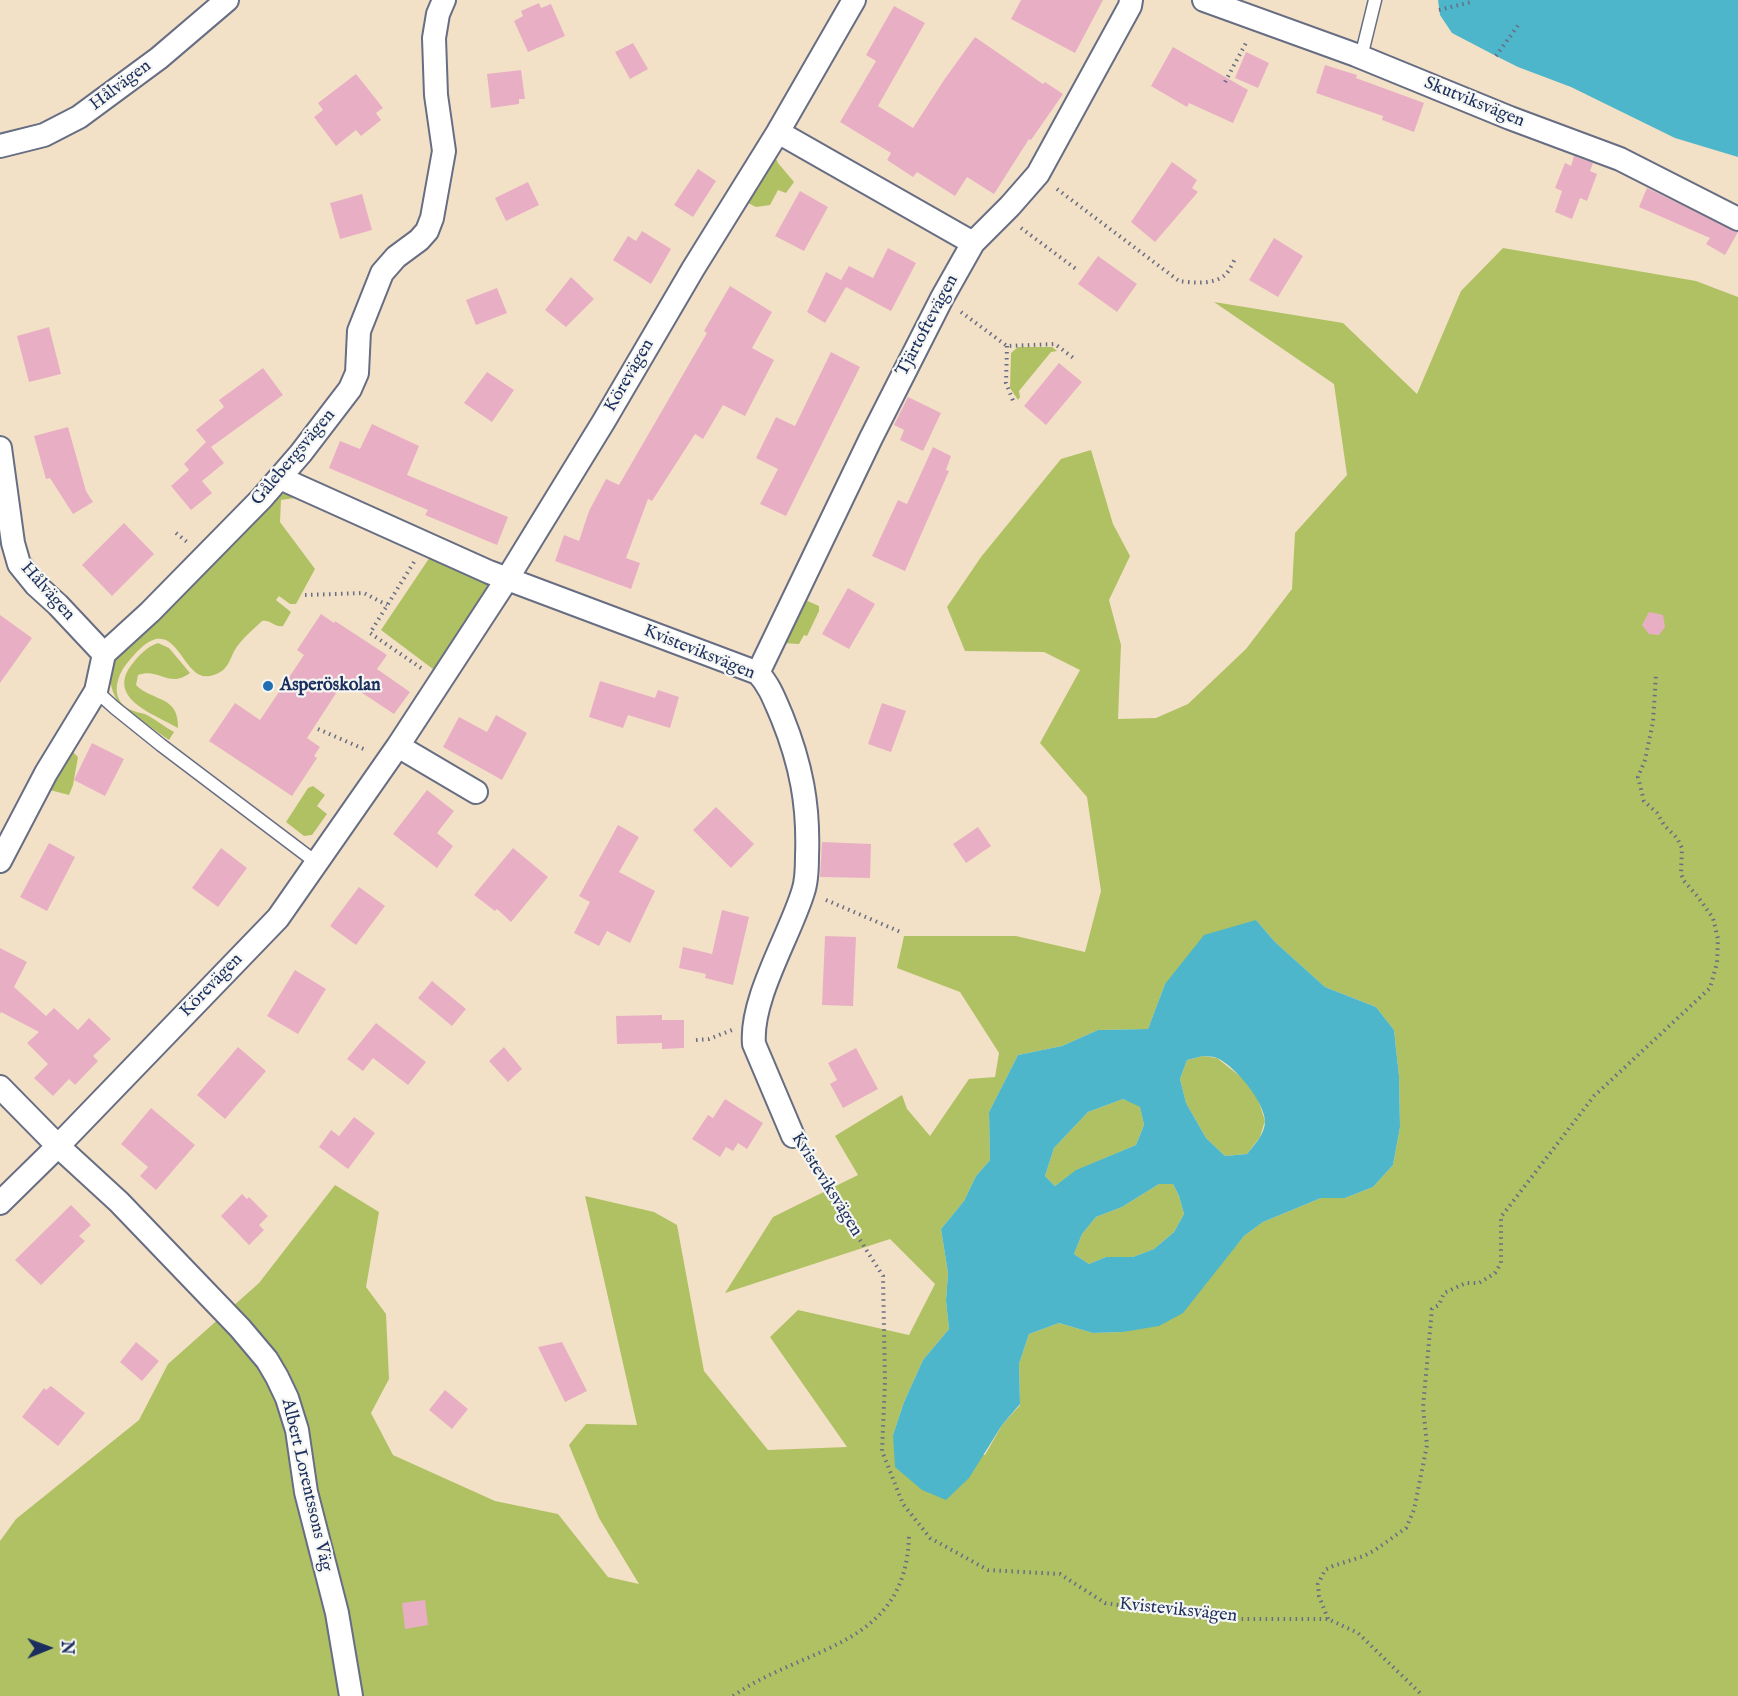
<!DOCTYPE html>
<html>
<head>
<meta charset="utf-8">
<style>
	body { margin:0 }
	#map { position:relative; width:1738px; height:1696px; overflow:hidden; background:#f3e1c7; font-family:"IM FELL English",serif }
	canvas { display:block }
	.north { position:absolute; left:18px; top:1618px; width:60px; height:60px; -webkit-text-stroke:4px #f6f6f2; paint-order:stroke; rotate:89deg; font-size:16px; font-weight:700; line-height:24px; text-align:center; color:#1b2f5e }
	.north::after { content:''; display:block; margin:auto; width:21px; height:27px; background:#1b2f5e; clip-path:polygon(50% 0,100% 100%,50% 72%,0 100%) }
</style>
</head>
<body>
<div id="map">
<canvas width="1738" height="1696"></canvas>
<div class="north">N</div>
</div>
<script>
const c = document.querySelector('canvas').getContext('2d');
c.lineJoin = 'round';
function fill(path, color) { c.fillStyle = color; c.fill(path, 'evenodd'); }
function trace(path, color, width, dash) { c.strokeStyle = color; c.lineWidth = width; c.lineCap = dash ? 'butt' : 'round'; c.setLineDash(dash || []); c.stroke(path); }
function write(font, color, halo, rows, align = 'center') {
  c.font = font + ' "IM FELL English",serif'; c.lineWidth = 4.5; c.setLineDash([]); c.textBaseline = 'middle'; c.strokeStyle = halo; c.fillStyle = color; for (const [text, x, y, turn = 0] of rows) {
    c.save(); c.translate(x, y); c.rotate((+turn || 0) * Math.PI / 180); c.textAlign = isNaN(turn) ? turn : align; if (halo) c.strokeText(text, 0, 0); c.fillText(text, 0, 0); c.restore();
  }
}
fill(new Path2D(`
	M774,154L778,163L794,182L786,193L778,190L770,205L756,207L746,202Z
	M1503,248L1696,281L1738,297V1696H0V1541L16,1519L139,1420L168,1364L259,1283L335,1185L379,1212L366,1287L386,1314L389,1379L371,1413L393,1455L495,1501L558,1514L608,1577L639,1584L599,1518L569,1445L586,1424L637,1425L585,1196L654,1212L677,1225L704,1371L768,1450L847,1447L770,1337L798,1310L909,1335L935,1284L890,1239L725,1293L773,1217L858,1175L835,1136L902,1095L907,1109L930,1136L969,1079L995,1077L999,1053L960,992L897,968L904,936H1016L1085,952L1101,891L1087,797L1040,743L1080,670L1044,652L965,651L947,607L981,557L1061,459L1091,450L1113,524L1130,556L1109,600L1121,645L1118,719L1156,718L1188,704L1246,649L1292,589L1295,533L1347,475L1334,384L1214,302L1343,323L1417,394L1461,291ZM1256,920L1275,942L1325,987L1376,1007L1394,1030L1399,1076L1400,1127L1393,1165L1373,1187L1345,1198H1321L1263,1222L1244,1236L1214,1272L1123,1332L1093,1333L1059,1323L1029,1334L1019,1364L1020,1405L1002,1425L985,1455L893,1435L904,1402L923,1360L949,1329L946,1301L948,1273L941,1229L964,1201L976,1176L990,1160L989,1112L1018,1055L1062,1046L1098,1030L1148,1029L1165,984Z
	M1018,347H1052L1057,351L1051,352L1019,391L1020,397L1018,400L1010,388L1011,353Z
	M288,493L301,497L281,500L280,522L315,569L296,604H290L279,596L276,600L291,612L283,626C275,628 270,619 262,621C255,628 246,635 239,644C228,657 232,671 210,676C186,681 180,634 156,639C144,642 135,654 128,662C115,677 109,703 134,711C138,713 143,713 147,715C156,720 165,727 174,732L169,740L123,708C111,694 107,679 113,661L276,496Z
	M430,557L476,571L492,586L437,672L381,630Z
	M803,599L819,606V611L807,636L804,635L799,644L783,643Z
	M158,643L169,648L190,673C169,689 159,667 138,675L136,685C153,702 179,695 178,728C154,714 104,698 133,663C139,655 148,646 158,643Z
	M71,750L78,757L73,785L69,795L46,789Z
	M313,786L325,795L317,806L327,814L312,835L304,836L286,822L308,788Z
	M1203,1056L1217,1058L1246,1081L1258,1099L1265,1121L1260,1137L1247,1154L1225,1156L1206,1138L1186,1103L1180,1079L1187,1060Z
	M1123,1099L1140,1106L1144,1125L1136,1145L1077,1170L1055,1186L1045,1176L1054,1148L1088,1112Z
	M1159,1184H1173L1179,1196L1184,1214L1174,1232L1154,1249L1133,1257H1106L1089,1264L1074,1254L1082,1234L1096,1217L1122,1207Z`), '#b0c164');
fill(new Path2D(`
	M1438,0H1738V157L1675,138L1571,87L1518,67L1496,56L1452,33L1440,15Z
	M1256,920L1275,942L1325,987L1376,1007L1394,1030L1399,1076L1400,1127L1393,1165L1373,1187L1345,1198H1321L1263,1222L1244,1236L1183,1313L1159,1326L1123,1332L1093,1333L1059,1323L1029,1334L1019,1364L1020,1404L1002,1425L969,1478L946,1500L922,1490L895,1467L893,1435L904,1402L923,1360L949,1329L946,1301L948,1273L941,1229L964,1201L976,1176L990,1160L989,1112L1018,1055L1062,1046L1098,1030L1148,1029L1165,984L1204,935ZM1203,1056C1207,1057 1214,1056 1217,1058C1235,1066 1264,1101 1265,1121C1265,1134 1255,1144 1247,1154L1225,1156L1206,1138L1186,1103L1180,1079L1187,1060ZM1123,1099L1140,1107L1144,1125L1136,1145L1076,1170L1055,1186L1045,1176L1054,1148L1088,1112ZM1159,1184H1173L1179,1196L1184,1214L1174,1232L1154,1249L1133,1257H1106L1089,1264L1074,1254L1082,1234L1096,1217L1122,1207Z`), '#4db6ca');
fill(new Path2D(`
	M1021,0H1103L1075,53L1011,19Z
	M539,3L541,8L551,4L565,36L528,52L514,21L523,16L521,11Z
	M894,6L925,23L878,106L913,128L944,80L975,37L1043,84L1045,82L1063,94L1031,140L1029,139L994,194L967,177L955,196L917,172L913,177L887,160L891,153L840,122L876,61L866,55Z
	M633,43L648,69L630,79L615,52Z
	M1173,47L1248,90L1233,123L1189,103L1187,107L1151,86Z
	M1246,52L1269,63L1258,88L1235,78Z
	M1325,65L1357,75L1356,78L1424,103L1414,132L1382,120L1383,116L1316,93Z
	M521,70L525,99H519V104L491,108L487,74Z
	M356,74L383,108L376,113L381,120L361,136L356,130L336,146L314,117L323,110L318,103Z
	M1574,156L1593,163L1590,171L1597,174L1587,201L1580,198L1572,219L1555,212L1562,191L1555,188L1565,163L1571,166Z
	M1172,162L1197,180L1192,188L1198,192L1155,242L1131,222Z
	M698,169L716,181L693,217L674,205Z
	M528,182L539,205L506,221L495,198Z
	M1647,188L1738,232L1725,255L1706,244L1710,238L1639,207Z
	M800,191L828,207L804,251L775,236Z
	M362,194L372,230L340,239L330,203Z
	M642,231L671,249L651,284L613,260L628,236L636,241Z
	M1274,238L1303,256L1278,297L1249,280Z
	M888,248L916,263L891,311L846,287L825,323L807,312L826,272L841,280L849,266L873,278Z
	M1098,256L1137,284L1117,312L1078,284Z
	M571,277L594,299L566,327L545,310Z
	M730,286L772,312L752,348L774,360L745,416L723,405L703,439L695,434L652,501L648,499L626,558L640,563L631,589L555,561L564,535L579,541L589,511L606,479L619,485L707,333L704,331Z
	M497,288L507,313L476,325L466,300Z
	M49,327L61,374L29,382L17,336Z
	M831,352L860,367L786,516L760,504L778,469L756,458L776,417L795,426Z
	M1059,363L1082,382L1046,425L1024,406Z
	M263,368L283,395L211,447L224,463L202,481L212,493L191,510L171,486L189,470L184,464L206,442L196,430L224,407L219,400Z
	M487,372L514,390L492,422L464,403Z
	M908,397L941,413L923,451L900,440L904,430L894,425Z
	M372,424L419,446L407,475L508,517L497,545L425,515L428,510L329,468L340,441L360,449Z
	M68,427L86,491L93,502L73,514L50,478L46,479L34,436Z
	M933,447L951,456L946,470L949,471L905,571L872,556L898,500L907,504Z
	M124,523L154,554L112,596L82,565Z
	M848,588L875,604L849,649L822,634Z
	M1649,612L1663,615L1665,627L1659,635L1649,634L1642,625Z
	M321,614L334,623L335,621L387,655L377,669L410,692L394,714L344,681L307,738L320,747L314,756L317,758L292,796L209,741L235,703L260,720L304,655L297,650Z
	M0,615L32,638L0,683Z
	M600,681L655,698L658,690L679,697L670,728L628,715L623,728L589,717Z
	M882,703L906,711L891,752L868,744Z
	M496,715L527,733L502,780L443,747L459,717L487,732Z
	M92,743L124,759L105,796L74,780Z
	M427,790L454,811L437,833L453,846L437,868L393,834Z
	M716,807L754,844L731,868L693,830Z
	M618,825L639,837L619,872L655,891L630,943L607,931L599,946L574,933L590,902L579,896Z
	M978,827L991,846L966,863L953,844Z
	M822,842L871,844L870,878L820,877Z
	M49,843L75,857L47,911L20,897Z
	M221,848L247,868L218,907L192,888Z
	M513,848L548,877L511,922L497,909L495,911L474,895Z
	M359,887L385,906L356,945L330,926Z
	M722,910L749,917L733,985L705,978L706,974L679,968L683,947L712,954Z
	M825,936L856,937L853,1006L822,1005Z
	M0,948L27,962L14,987L46,1016L54,1008L78,1030L89,1018L111,1039L93,1056L98,1061L75,1085L69,1079L53,1096L34,1078L48,1064L27,1043L39,1032L1,1012L0,1014Z
	M295,970L326,989L298,1034L267,1016Z
	M432,981L466,1009L452,1026L418,998Z
	M662,1015V1020H684V1048L662,1049V1043L617,1044L616,1016Z
	M376,1023L426,1062L408,1085L373,1058L363,1071L347,1059Z
	M238,1047L266,1071L225,1119L197,1095Z
	M504,1047L522,1069L508,1082L489,1061Z
	M856,1048L878,1089L843,1108L830,1084L837,1080L828,1063Z
	M725,1099L763,1123L747,1149L738,1143L733,1151L726,1147L720,1157L692,1139L708,1115L713,1118Z
	M151,1108L195,1145L156,1190L140,1176L148,1167L121,1144Z
	M354,1117L375,1133L348,1169L319,1147L331,1130L339,1136Z
	M242,1194L247,1199L249,1197L268,1216L259,1225L264,1230L249,1245L221,1216Z
	M71,1205L91,1225L79,1236L85,1241L41,1285L15,1260Z
	M136,1342L159,1361L142,1381L120,1362Z
	M562,1342L587,1391L565,1402L538,1347Z
	M51,1386L85,1413L58,1446L22,1417L44,1388L46,1390Z
	M445,1390L468,1409L452,1429L429,1410Z
	M425,1600L428,1625L405,1629L402,1603Z`), '#e8afc4');
const lane = new Path2D(`
	M1361,57L1375,0
	M96,691L115,708L161,745L317,863`);
const street = new Path2D(`
	M1204,0L1356,55L1510,118L1620,159L1738,219
	M778,132L973,243
	M0,146L44,135L79,117L159,58L227,0
	M0,448L13,543L19,564L36,585L58,605L104,654
	M280,478L489,572L758,673C770,686 775,701 782,717C801,764 809,805 807,856C807,867 807,881 803,892C790,935 750,999 754,1044L793,1136
	M758,673L871,438L942,298L973,243L1010,206L1038,174L1130,6L1131,0
	M398,746L476,792
	M0,861L46,773L96,691L104,654L150,612L262,498L301,453L350,389L357,373L359,331L382,273L396,257L419,240L427,231L432,218L444,151L436,95L434,38L438,14L444,0
	M0,1087L58,1146L119,1202L240,1328L267,1360L277,1377L287,1398L297,1430L306,1492L337,1613L351,1696
	M0,1203L58,1146L278,918L398,746L507,579L604,421L693,269L778,132L854,0`);
trace(lane, '#676d83', 15);
trace(street, '#676d83', 26);
trace(new Path2D(`
	M1439,10L1471,2
	M1496,56L1519,24
	M1225,82L1247,41
	M1057,189L1179,281C1193,283 1215,285 1226,274C1230,270 1233,262 1236,257
	M1021,228L1076,269
	M961,312L1007,346L1055,344L1076,360
	M1007,346L1006,383L1014,403
	M176,533L187,542
	M414,562L370,633L421,668
	M305,595L364,593L387,605
	M318,729L366,750
	M826,900L903,933
	M696,1040L709,1039L732,1030
	M805,1154L883,1276L885,1382L882,1451L903,1504L930,1538L988,1570L1060,1574L1105,1603L1211,1619H1328L1358,1633L1423,1696
	M1328,1619L1319,1596L1318,1584L1325,1570L1333,1566L1364,1556L1375,1550L1406,1528L1414,1510L1427,1445L1423,1407L1432,1309L1439,1305L1444,1293L1466,1283H1479L1495,1273L1501,1263V1217L1594,1096L1710,988L1717,963L1718,939L1713,918L1698,897L1684,881L1681,874L1682,848L1677,838L1664,825L1657,813L1644,801L1638,777L1645,760L1653,722L1656,675
	M733,1696C806,1645 906,1648 909,1536`), '#676d83', 4, [1.5, 4.5]);
trace(lane, '#fff', 12);
trace(street, '#fff', 22);
for (const [x, y, r, color] of [
	[268,686,6,"#1f6fb2"]
]) { const dot = new Path2D(); dot.arc(x, y, r, 0, 2 * Math.PI); c.fillStyle = color; c.fill(dot); trace(dot, '#f6f6f2', 2); }
write('18px', '#1b2f5e', '#f6f6f2', [
	["Hålvägen",121,86,-37],
	["Skutviksvägen",1474,103,22],
	["Tjärtoftevägen",928,326,-62],
	["Körevägen",630,376,-60],
	["Gålebergsvägen",294,458,-50],
	["Hålvägen",47,592,48],
	["Kvisteviksvägen",699,653,22],
	["Körevägen",212,986,-46],
	["Kvisteviksvägen",826,1185,58],
	["Albert Lorentssons Väg",306,1485,77],
	["Kvisteviksvägen",1178,1611,6]
]);
write('bold 18px', '#1b2f5e', '#f6f6f2', [
	["Asperöskolan",280,686]
], 'left');
</script>
</body>
</html>
